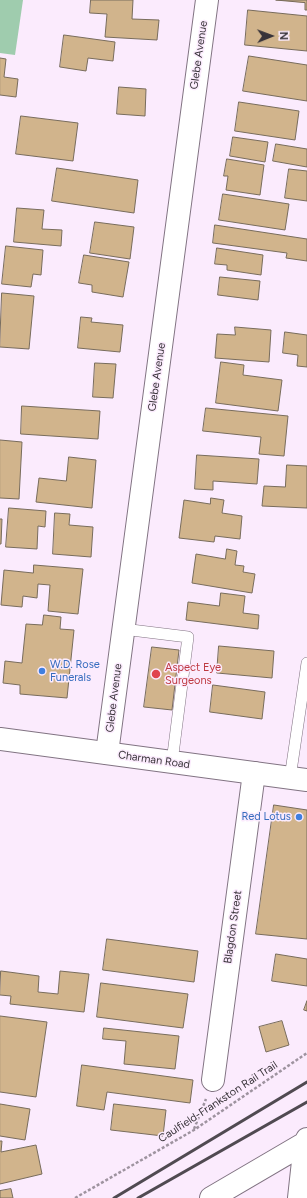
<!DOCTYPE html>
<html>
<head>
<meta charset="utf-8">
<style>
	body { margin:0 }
	#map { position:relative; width:307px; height:1198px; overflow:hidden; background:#fbebfd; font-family:Figtree,sans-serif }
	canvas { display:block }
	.north { position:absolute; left:251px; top:16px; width:40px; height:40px; -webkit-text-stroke:3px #fbebfd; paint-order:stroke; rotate:89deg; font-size:11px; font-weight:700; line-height:16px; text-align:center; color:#383339 }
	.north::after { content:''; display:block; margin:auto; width:14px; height:18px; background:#383339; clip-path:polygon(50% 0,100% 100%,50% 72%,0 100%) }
</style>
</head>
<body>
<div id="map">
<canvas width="307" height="1198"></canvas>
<div class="north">N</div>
</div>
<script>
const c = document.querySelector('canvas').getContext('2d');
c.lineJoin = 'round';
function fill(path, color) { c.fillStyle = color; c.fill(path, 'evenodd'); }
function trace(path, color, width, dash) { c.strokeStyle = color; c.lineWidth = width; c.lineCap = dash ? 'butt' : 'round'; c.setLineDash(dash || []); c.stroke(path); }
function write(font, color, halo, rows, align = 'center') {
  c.font = font + ' Figtree,sans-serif'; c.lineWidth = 3; c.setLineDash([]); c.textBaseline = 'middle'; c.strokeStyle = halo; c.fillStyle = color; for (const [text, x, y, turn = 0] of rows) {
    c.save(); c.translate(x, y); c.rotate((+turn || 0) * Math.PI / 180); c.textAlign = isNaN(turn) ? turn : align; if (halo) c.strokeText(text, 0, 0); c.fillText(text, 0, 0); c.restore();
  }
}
fill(new Path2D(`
	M0,0H23L15,55L0,53Z`), '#9fccae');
const building = new Path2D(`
	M91,0H133L132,19L159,20L157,40L105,37L107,14L90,13Z
	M276,0H307V10H305V3Z
	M248,10L307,16V51L245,45Z
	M64,35L115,42L113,61L88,58L86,71L60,67Z
	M249,56L307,65V101L243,91Z
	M0,58L6,59L4,77L18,79L16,97L0,95Z
	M119,87L146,89L145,116L117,114Z
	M239,102L299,111L295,140L235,131Z
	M21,116L78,123L73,161L16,154Z
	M233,137L268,142L265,162L230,156Z
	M276,144L307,149V167L273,161Z
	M227,159L264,165L260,195L226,190L228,176H224Z
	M57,168L138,180L134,213L52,201Z
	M289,169L307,171V201L285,198Z
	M223,194L289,204L285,230L219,220Z
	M17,208L44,210L42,229L62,230L61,246L14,242Z
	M95,222L134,227L130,259L90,253Z
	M215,225L307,239V261L286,258L287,253L213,243Z
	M6,246L43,250L41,275L33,274L31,287L2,284Z
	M217,248L263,255L261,275L227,270V265L215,264Z
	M84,255L129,262L123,297L92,292V285L79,283Z
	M220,277L260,281L258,300L218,295Z
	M2,293L34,296L29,349L0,347Z
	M81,317L92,318L91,322L123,325L120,352L78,348Z
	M235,327L271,330L269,362L215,358L217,334L235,335Z
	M285,332L307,335V367L297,366L298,355L283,353Z
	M221,362L244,365L243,375L282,380L278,411L216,403Z
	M95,363L116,364L113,398L93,397Z
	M22,406L100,411L98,439L21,434Z
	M206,408L288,416L284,456L259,454L261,437L203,431Z
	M0,440L22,442L19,499L0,498Z
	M197,455L259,459L257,484L213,481V490L195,489Z
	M69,457L96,460L92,508L36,502L39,478L66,481Z
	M287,465L307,466V508L262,506L264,486L285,487Z
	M211,498L224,500L222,513L242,516L240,539L215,536L214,542L179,538L184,500L210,504Z
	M9,508L46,511L45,527L38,526L37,549L6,547Z
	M55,513L70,514L69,525L93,527L91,557L53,554Z
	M0,519H2L1,544H0Z
	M227,549L237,551L235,565L244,566L243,572L255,574L252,593L192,583L196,554L225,559Z
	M34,565L83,569L78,614L48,611L50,585L38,584L37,598L23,596L22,607L1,605L4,570L33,573Z
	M221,593L245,596L243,613L259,615L258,629L186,620L188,602L219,606Z
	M44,615L61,617L60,629L74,630L67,698L20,694V685L3,683L5,661L22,663L26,624L42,625Z
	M219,646L274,651L272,678L217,673Z
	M152,647L179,650L172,710L144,707Z
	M213,685L265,692L262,719L210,712Z
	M274,805L307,810V939L256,934Z
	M107,939L198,951L194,982L103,970Z
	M276,954L307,959V986L272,981Z
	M1,971L39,976L38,992L58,994L60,971L89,974L84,1012L10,1004L11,996L0,995Z
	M101,983L188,994L183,1028L97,1017Z
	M307,1001V1011L304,1010Z
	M0,1016L47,1022L36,1097L0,1092Z
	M282,1021L289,1045L266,1052L259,1027Z
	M104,1028L179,1036L175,1069L124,1064L126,1041L103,1039Z
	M82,1065L193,1080L190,1103L107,1092L104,1110L77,1106Z
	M0,1104L30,1109L25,1140L0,1136Z
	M114,1104L166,1110L163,1136L111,1130Z
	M0,1141H2L1,1152L36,1145L42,1174L0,1184Z
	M11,1189L13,1198H0V1191Z`);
fill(building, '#d1b48c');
trace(building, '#786c5c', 1);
const lane = new Path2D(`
	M123,629L188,637L172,762
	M290,778L307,663`);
const street = new Path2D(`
	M107,753L207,0
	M213,1080L254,773
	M211,1198L305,1143
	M299,1198L305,1143L307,1139`);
const secondary = new Path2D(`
	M0,739L307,780`);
trace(lane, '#817382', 12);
trace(street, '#817382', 24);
trace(secondary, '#817382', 24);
trace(new Path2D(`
	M194,1129L206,1099
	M75,1198L194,1130L307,1053`), '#9e939f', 2.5, [3, 2]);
trace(lane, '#fff', 11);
trace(street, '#fff', 22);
trace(secondary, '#fff', 22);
trace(new Path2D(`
	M114,1198L307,1082
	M138,1198L307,1102`), '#504a51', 3);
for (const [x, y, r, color] of [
	[42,671,4,"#3f7fe0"],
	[156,674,5,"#e0444e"],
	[299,817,4,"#3f7fe0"]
]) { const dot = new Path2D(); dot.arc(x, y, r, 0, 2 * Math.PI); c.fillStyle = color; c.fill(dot); trace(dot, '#fbebfd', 1.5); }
write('11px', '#383339', '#fbebfd', [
	["Glebe Avenue",199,55,-82],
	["Glebe Avenue",157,377,-82],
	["Glebe Avenue",114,698,-83],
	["Charman Road",154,760,8],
	["Blagdon Street",233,927,-82],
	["Caulfield-Frankston Rail Trail",218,1102,-33]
]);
write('11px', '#366cbe', '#fbebfd', [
	["W.D. Rose",50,665],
	["Funerals",50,678],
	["Red Lotus",291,817,"right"]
], 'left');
write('11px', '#be3a42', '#fbebfd', [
	["Aspect Eye",165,668],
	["Surgeons",165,681]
], 'left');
</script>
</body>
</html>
